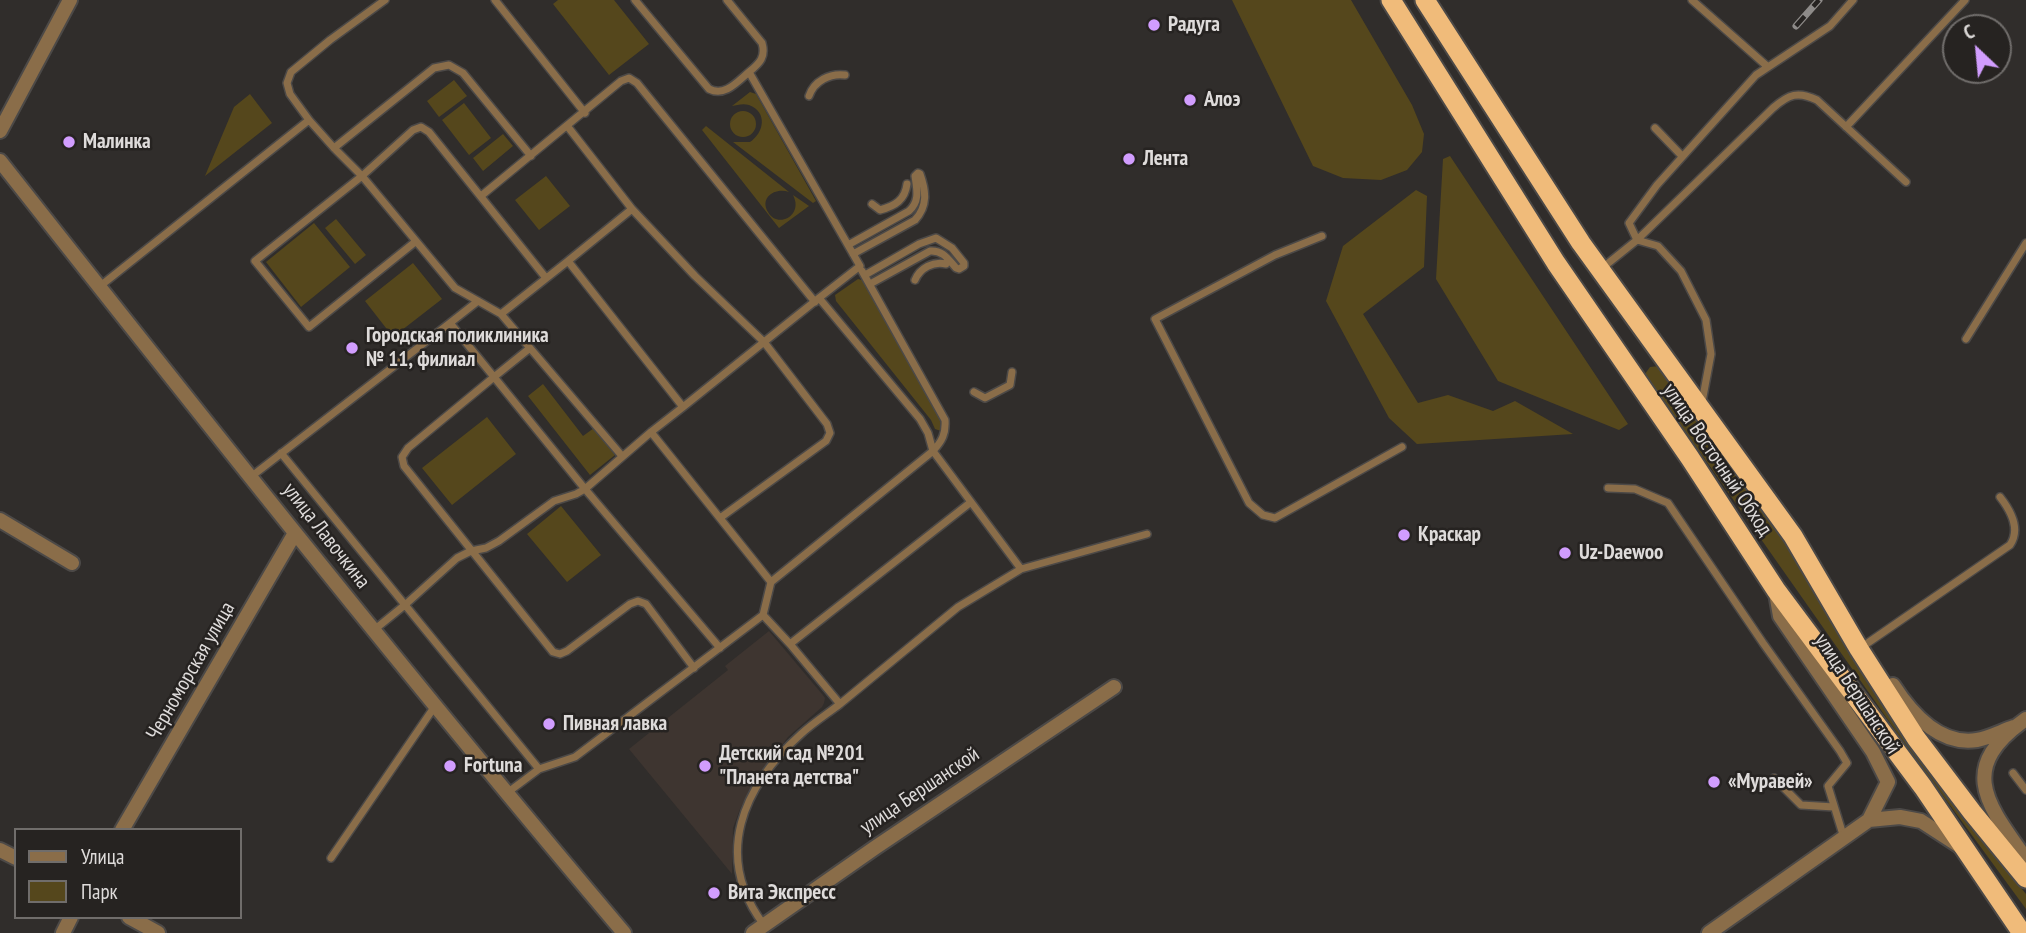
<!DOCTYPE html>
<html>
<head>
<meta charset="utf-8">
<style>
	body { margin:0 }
	#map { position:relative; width:2026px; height:933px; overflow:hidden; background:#302d2b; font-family:"PT Sans Narrow",sans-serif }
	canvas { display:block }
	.legend { position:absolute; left:14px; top:828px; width:228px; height:91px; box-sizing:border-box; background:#262321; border:2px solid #706d6b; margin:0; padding:9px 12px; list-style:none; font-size:21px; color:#dedbda }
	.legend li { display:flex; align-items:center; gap:14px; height:35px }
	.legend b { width:35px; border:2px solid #706d6b }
	.north { position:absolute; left:1942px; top:14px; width:70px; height:70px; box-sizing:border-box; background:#262321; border:2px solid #706d6b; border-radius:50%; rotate:334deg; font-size:19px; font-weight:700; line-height:28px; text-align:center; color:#dedbda }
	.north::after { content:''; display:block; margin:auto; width:24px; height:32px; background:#d19dfe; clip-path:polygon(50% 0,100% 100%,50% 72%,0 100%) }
</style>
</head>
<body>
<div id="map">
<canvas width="2026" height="933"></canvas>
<ul class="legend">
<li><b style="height:9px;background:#8a6d49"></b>Улица</li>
<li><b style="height:19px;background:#55471c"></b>Парк</li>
</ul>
<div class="north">С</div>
</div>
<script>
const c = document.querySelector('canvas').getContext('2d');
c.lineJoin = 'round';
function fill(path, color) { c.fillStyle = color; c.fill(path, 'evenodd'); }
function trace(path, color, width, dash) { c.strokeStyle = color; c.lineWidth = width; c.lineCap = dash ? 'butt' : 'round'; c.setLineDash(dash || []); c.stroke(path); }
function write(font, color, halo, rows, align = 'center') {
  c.font = font + ' "PT Sans Narrow",sans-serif'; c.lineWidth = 5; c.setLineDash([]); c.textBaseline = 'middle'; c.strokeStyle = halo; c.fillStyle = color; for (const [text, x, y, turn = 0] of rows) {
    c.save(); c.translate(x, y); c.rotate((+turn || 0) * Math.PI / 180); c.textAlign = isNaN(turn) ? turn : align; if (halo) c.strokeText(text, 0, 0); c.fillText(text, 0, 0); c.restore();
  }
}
fill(new Path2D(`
	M769,631L822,694L825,698L824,703L822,707L788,737L755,782L740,809L733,828L732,874L629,749L728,670L725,666Z`), '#3e3530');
fill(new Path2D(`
	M558,0H614L649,44L609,75L553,4Z
	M1232,0H1351L1412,105L1424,134L1422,152L1407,170L1381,180L1343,178L1313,166Z
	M454,80L467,96L439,117L427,101Z
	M750,92L756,94L816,201L813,203L733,142H750C764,133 768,112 749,105C743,103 737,105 732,106Z
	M250,94L272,123L205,176L234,107Z
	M464,103L491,138L469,155L442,120Z
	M730 124a13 13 0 1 1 26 0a13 13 0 1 1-26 0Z
	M706,126L789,192C776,187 759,197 768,212C777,229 804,216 793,195L809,206L779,228L702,130Z
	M503,134L513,146L483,171L473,158Z
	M1450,156L1628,424L1619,430L1498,381L1436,279L1443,159Z
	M546,176L570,206L539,230L515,200Z
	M1416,190L1427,196L1424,267L1363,314L1418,403L1448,395L1493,411L1515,401L1573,434L1417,444L1389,418L1326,301L1343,246Z
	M336,219L366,255L355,264L325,228Z
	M314,223L350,267L301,307L266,262Z
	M413,263L442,299L393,337L365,301Z
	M858,279L862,280L937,411L943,424V429L941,431L935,429L931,420L836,301L835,295Z
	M1659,366L1794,554L1872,690L1996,858L2026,894V909L1900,737L1645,374L1650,367Z
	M543,384L583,436L594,428L615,455L590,475L528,396Z
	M487,417L516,454L452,505L422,468Z
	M561,506L601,555L567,582L527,534Z`), '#55471c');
const service = new Path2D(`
	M385,0L330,40L291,72L287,83L290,94L309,120L334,148L362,176L455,288L501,314
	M495,0L585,113
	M635,0L709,89C725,97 737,82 749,72
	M727,0L762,43C766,57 760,63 749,72L860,266L819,298
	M1692,0L1768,67
	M1853,0L1830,26L1756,75L1657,185L1629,223L1637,240L1773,108C1789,94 1798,91 1817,100L1906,182
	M809,96C814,81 830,73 845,75
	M568,127L632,209L695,276L764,342L683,407
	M1846,127L1965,0
	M1655,128L1682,156
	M334,148L434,68L449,65L463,73L531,156
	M481,196L621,81L629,78L637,83L815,302
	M872,204L880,210C895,206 905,200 907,184
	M1322,236L1275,255L1155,319L1249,503L1263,515L1275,518L1402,447
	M415,242L309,327L255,261L362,176L413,130L421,127L429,132L546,278
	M848,245L909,211C920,201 917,190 915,176L918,173L920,174C926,191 928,206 915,220L853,254
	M568,261L632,209
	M1601,269L1637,240L1658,246L1681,271L1706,320L1711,354L1702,402
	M862,271L945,420C946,434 942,441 933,451
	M865,275L919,244L936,238L952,248L964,263V266L959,269L956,268C948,259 943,250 930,251L870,284
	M915,280C920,268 933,261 946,264
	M99,287L309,120
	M450,323L478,301
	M1966,339L2026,243
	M974,392L985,398L1010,385L1012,372
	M281,453L539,769L575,757L763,615L771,582L933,451L971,502
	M622,456L501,314L568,261L683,407L651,432
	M252,476L450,323L494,377L408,448L402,457L404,466L553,652L560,654L567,651L630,604L638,601L646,604L694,668
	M1608,488L1635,489L1668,503L1763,643L1840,751L1847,763L1828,786L1844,838
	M720,518L826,441L830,433L827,424L764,342L819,298L920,419L928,433L933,451
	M1021,569L1147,534
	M763,615L790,644L971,502L1021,569L958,607L840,704L790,644
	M374,630L406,604L457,558L471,551L486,548L499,541L554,501L576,494L585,489L494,377L530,348
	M720,648L585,489L651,432L771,582
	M1859,649L2010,545C2021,529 2011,511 2000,497
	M2013,773L2026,790
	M1774,778L1801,805L1834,807
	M507,793L539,769
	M331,858L435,706
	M764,925C712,856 743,786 801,734C813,723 827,714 840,704`);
const minor = new Path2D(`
	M0,131L70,0
	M0,161C205,421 410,680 624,933
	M0,520L72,563
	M1893,685C1911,713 1939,746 1977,740C1989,738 2002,731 2014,727
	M2026,719C1956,768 1987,804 2026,859
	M122,830L295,533
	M0,850L16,858
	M129,917L158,933
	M63,933L71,917
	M753,933L876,847L1114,687`);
const tertiary = new Path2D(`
	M1869,820L1900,817L1921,821L1961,847
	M1709,933L1869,820L1888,782L1873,752L1780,616L1776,593`);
const trunk = new Path2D(`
	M1391,0L1556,263L1690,458L1776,590L1923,787L2022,933
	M1425,0L1581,243L1793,536L1859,649L1916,738L1972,812L2026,878`);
trace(service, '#4c4947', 10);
trace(minor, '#4c4947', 18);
trace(tertiary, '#4c4947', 18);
trace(trunk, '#4c4947', 23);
trace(service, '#8a6d49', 7);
trace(minor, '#8a6d49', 14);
trace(tertiary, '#8a6d49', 14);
trace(trunk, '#f0bb7a', 19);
const rail = new Path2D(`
	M1796,26L1819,0`);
trace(rail, '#8e8b89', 7);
trace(rail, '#262321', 4.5, [13]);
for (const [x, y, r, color] of [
	[1154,25,7,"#d19dfe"],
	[1190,100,7,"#d19dfe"],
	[69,142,7,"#d19dfe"],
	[1129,159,7,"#d19dfe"],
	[352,348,7,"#d19dfe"],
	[1404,535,7,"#d19dfe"],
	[1565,553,7,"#d19dfe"],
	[549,724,7,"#d19dfe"],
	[450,766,7,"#d19dfe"],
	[705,766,7,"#d19dfe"],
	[1714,782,7,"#d19dfe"],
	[714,893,7,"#d19dfe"]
]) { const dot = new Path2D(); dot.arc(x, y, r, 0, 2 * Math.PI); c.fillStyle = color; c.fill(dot); trace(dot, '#262321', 2.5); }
write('bold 21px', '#dedbda', '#262321', [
	["Радуга",1168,25],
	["Алоэ",1204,100],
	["Малинка",83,142],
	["Лента",1143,159],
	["Городская поликлиника",366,336],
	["№ 11, филиал",366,360],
	["Краскар",1418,535],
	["Uz-Daewoo",1579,553],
	["Пивная лавка",563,724],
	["Детский сад №201",719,754],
	["\"Планета детства\"",719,778],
	["Fortuna",464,766],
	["«Муравей»",1728,782],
	["Вита Экспресс",728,893]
], 'left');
write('21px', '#dedbda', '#262321', [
	["улица Восточный Обход",1717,460,56],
	["улица Лавочкина",326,536,52],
	["Черноморская улица",191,671,-60],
	["улица Бершанской",1857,694,57],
	["улица Бершанской",920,791,-34]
]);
</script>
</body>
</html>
